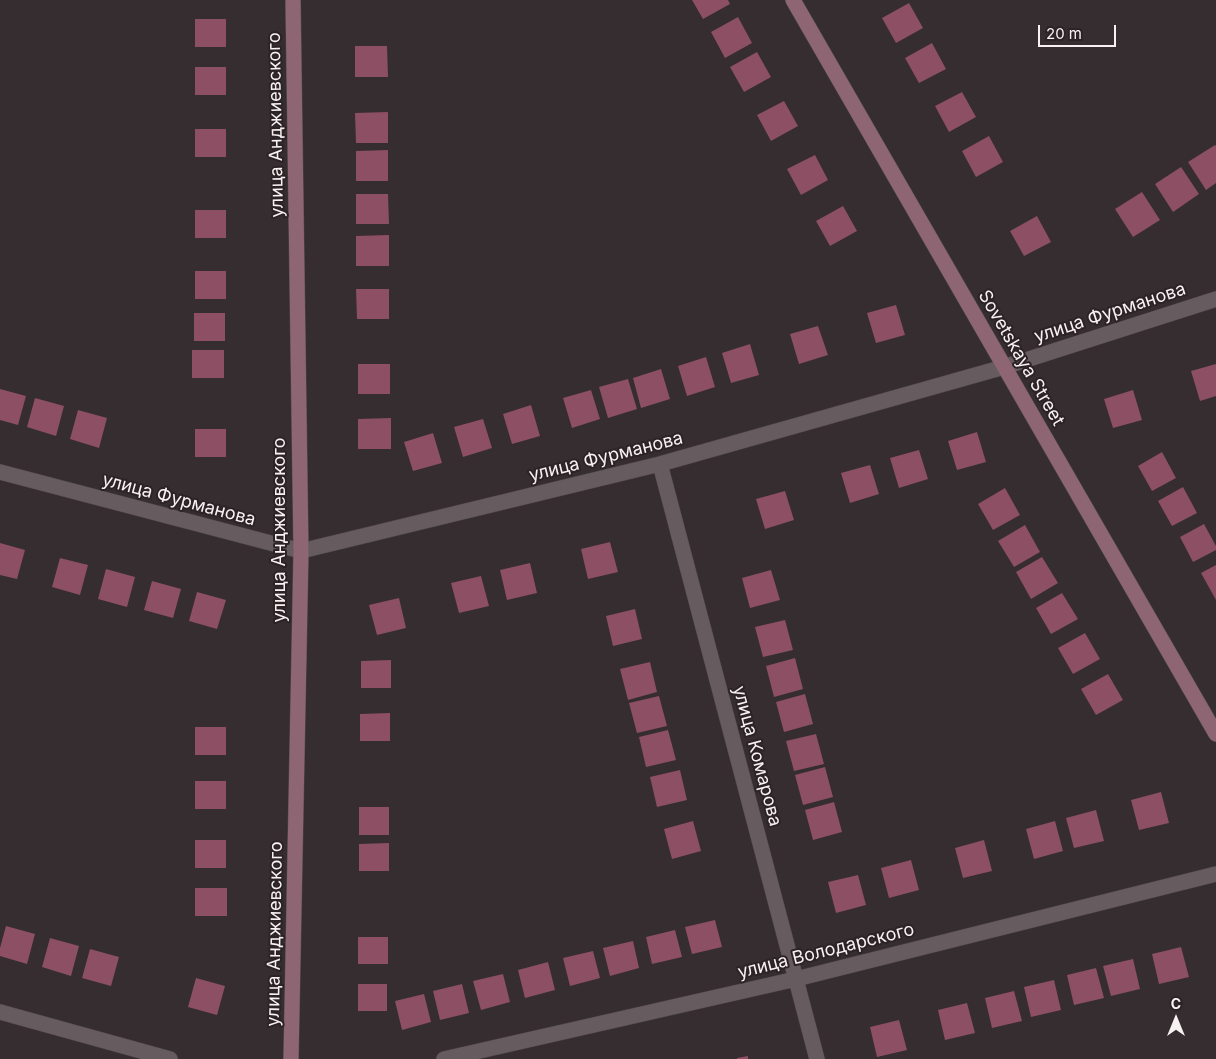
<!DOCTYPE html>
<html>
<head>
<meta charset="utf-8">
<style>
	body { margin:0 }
	#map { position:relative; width:1216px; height:1059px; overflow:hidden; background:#362d30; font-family:Inter,sans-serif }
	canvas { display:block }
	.north { position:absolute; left:1151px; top:994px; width:50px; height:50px; -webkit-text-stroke:4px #2c2326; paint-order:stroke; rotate:0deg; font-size:14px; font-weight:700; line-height:20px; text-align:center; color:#f7f1f2 }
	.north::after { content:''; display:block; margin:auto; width:18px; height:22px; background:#f7f1f2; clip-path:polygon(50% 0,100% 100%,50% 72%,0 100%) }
	.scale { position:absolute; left:1038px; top:25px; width:78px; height:22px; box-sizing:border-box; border:2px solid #f7f1f2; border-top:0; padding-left:6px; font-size:15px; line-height:18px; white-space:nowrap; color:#f7f1f2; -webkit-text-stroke:4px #2c2326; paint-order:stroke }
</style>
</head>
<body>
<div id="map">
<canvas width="1216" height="1059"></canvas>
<div class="north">С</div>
<div class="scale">20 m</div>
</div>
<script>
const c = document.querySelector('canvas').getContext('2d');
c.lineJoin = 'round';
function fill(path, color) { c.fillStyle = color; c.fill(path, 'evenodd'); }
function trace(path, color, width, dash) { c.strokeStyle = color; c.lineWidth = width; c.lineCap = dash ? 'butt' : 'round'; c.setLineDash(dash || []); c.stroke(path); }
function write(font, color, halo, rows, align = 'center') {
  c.font = font + ' Inter,sans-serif'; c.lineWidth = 4; c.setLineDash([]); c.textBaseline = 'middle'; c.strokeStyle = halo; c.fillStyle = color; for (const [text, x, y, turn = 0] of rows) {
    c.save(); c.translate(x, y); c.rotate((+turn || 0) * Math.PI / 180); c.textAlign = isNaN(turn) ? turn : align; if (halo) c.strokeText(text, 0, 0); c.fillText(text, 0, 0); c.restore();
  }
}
fill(new Path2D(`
	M692,0H728L730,4L703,19Z
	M909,3L923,28L896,43L882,18Z
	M738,17L752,43L725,58L711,32Z
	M195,19H226V47H195Z
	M932,43L946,69L919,83L905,58Z
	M355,46H387L388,77H355Z
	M757,52L771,77L744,92L730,67Z
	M195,67H226V95H195Z
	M962,92L976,117L949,132L935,106Z
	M784,101L798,126L771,141L757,115Z
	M388,112V143H356L355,113Z
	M195,129H226V157H195Z
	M989,136L1003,162L976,177L962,151Z
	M1215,145L1216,146V183L1206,190L1188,162Z
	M388,150V181H356V151Z
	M815,155L828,180L801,195L787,169Z
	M1181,167L1199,194L1173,212L1155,184Z
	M1142,192L1160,220L1133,237L1115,209Z
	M356,194H388L389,224H356Z
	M843,206L857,231L830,246L816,221Z
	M195,210H226V238H195Z
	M1037,216L1051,242L1024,256L1010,231Z
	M389,235V266H356V236Z
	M195,271H226V299H195Z
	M356,289H389V319H357Z
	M896,305L905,335L876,343L867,313Z
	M194,313H225V341H194Z
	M818,326L828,355L799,364L790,334Z
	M750,344L759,375L731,383L722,353Z
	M192,350H224V378H192Z
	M706,357L715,387L687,396L678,366Z
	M358,364H390V394H358Z
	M1216,364V396L1200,401L1191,371Z
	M661,369L670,399L641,408L633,378Z
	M628,379L637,409L608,418L599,387Z
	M0,389L26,396L18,425L0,420Z
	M591,390L600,419L572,428L563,398Z
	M1133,390L1142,420L1113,428L1104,399Z
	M35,398L64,406L56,436L27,427Z
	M531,405L540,436L512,444L503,414Z
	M78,410L107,418L99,448L70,439Z
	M391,418V449H358V419Z
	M483,419L492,448L463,457L454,427Z
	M195,429H226V457H195Z
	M977,432L986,462L957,470L948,441Z
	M433,433L442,463L413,471L404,442Z
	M919,450L928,479L899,488L890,458Z
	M1162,452L1176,478L1152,491L1138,466Z
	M870,465L879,494L850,503L841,473Z
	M1183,487L1197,513L1172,526L1158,501Z
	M1005,488L1020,515L993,530L978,504Z
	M785,491L794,520L765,529L756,499Z
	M1204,524L1216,546V550L1193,562L1180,537Z
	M1025,525L1040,552L1014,567L998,541Z
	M610,542L618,572L588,579L581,549Z
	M0,543L25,550L17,579L0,575Z
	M1042,557L1058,583L1031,599L1016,572Z
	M60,558L88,565L80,595L52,587Z
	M530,563L537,593L507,600L500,570Z
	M1216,565V600L1201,573Z
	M106,569L135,577L127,607L98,599Z
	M771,570L780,600L750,608L742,578Z
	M481,576L489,606L459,613L451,583Z
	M152,581L181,589L173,618L144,610Z
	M197,592L226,600L217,629L189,621Z
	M1062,593L1078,619L1051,634L1036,608Z
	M399,598L406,628L377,635L369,605Z
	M635,609L642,639L613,646L606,616Z
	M785,620L793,650L763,657L755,627Z
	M1085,633L1100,659L1073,674L1058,648Z
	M795,658L803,689L774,697L766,666Z
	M391,660V688H361V661Z
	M650,662L657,692L628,700L620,669Z
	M1108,674L1123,700L1096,715L1081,689Z
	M805,694L813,724L784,732L776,702Z
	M659,696L667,726L637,733L629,703Z
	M390,713V741H360V714Z
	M195,727H226V755H195Z
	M668,730L676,760L646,767L639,737Z
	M816,734L824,764L794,771L786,741Z
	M825,767L833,797L803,805L795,775Z
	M680,770L687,800L657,807L650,777Z
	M195,781H226V809H195Z
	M1161,792L1169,823L1139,830L1131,800Z
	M834,802L842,832L813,840L805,810Z
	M359,807H389V835H359Z
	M1096,810L1104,841L1074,848L1066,818Z
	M693,821L701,851L672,859L664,829Z
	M1055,821L1063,851L1034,859L1026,829Z
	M195,840H226V868H195Z
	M984,840L992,871L963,878L955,848Z
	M389,843V871H359V844Z
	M911,860L919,890L889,898L881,868Z
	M858,875L866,905L836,913L828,882Z
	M195,888H227V916H195Z
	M715,920L722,947L692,954L685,927Z
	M6,926L35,934L27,964L0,956V948Z
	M675,930L682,957L652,964L646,937Z
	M358,937H388V964H358Z
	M50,938L79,946L71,976L42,967Z
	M633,941L639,968L610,976L603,948Z
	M1181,947L1189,977L1159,984L1152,954Z
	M90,949L119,957L111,986L82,978Z
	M593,951L600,978L570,986L563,958Z
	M1133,959L1140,989L1111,996L1103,966Z
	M548,962L555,990L525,998L518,970Z
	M1096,968L1104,998L1074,1005L1067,975Z
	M503,974L510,1002L481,1010L473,981Z
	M196,978L225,986L217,1015L188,1007Z
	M1054,980L1061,1010L1031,1017L1024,987Z
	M358,984H387V1011H358Z
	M462,984L469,1013L440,1020L433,991Z
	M1014,991L1022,1021L992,1028L985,998Z
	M424,994L431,1022L402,1030L395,1001Z
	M967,1003L975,1033L945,1040L938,1010Z
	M899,1020L907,1050L877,1057L870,1027Z
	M748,1056V1059H737V1058Z`), '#8c4f64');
const street = new Path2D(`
	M660,464L817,1059
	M0,472L301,551L660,464L1004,367L1216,299
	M0,1012L170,1059
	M444,1059L796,979L1216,874`);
const secondary = new Path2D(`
	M793,0L1216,734
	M291,1059L301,551L293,0`);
trace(street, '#514a4c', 16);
trace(secondary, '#514a4c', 16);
trace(street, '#665b5e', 15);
trace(secondary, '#8e6573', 15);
write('18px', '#f7f1f2', '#2c2326', [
	["улица Анджиевского",276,125,-91],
	["улица Фурманова",1110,313,-18],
	["Sovetskaya Street",1021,358,60],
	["улица Фурманова",606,457,-14],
	["улица Фурманова",179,500,15],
	["улица Анджиевского",280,530,-90],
	["улица Комарова",757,756,75],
	["улица Анджиевского",275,934,-89],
	["улица Володарского",826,951,-14]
]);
</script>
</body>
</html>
